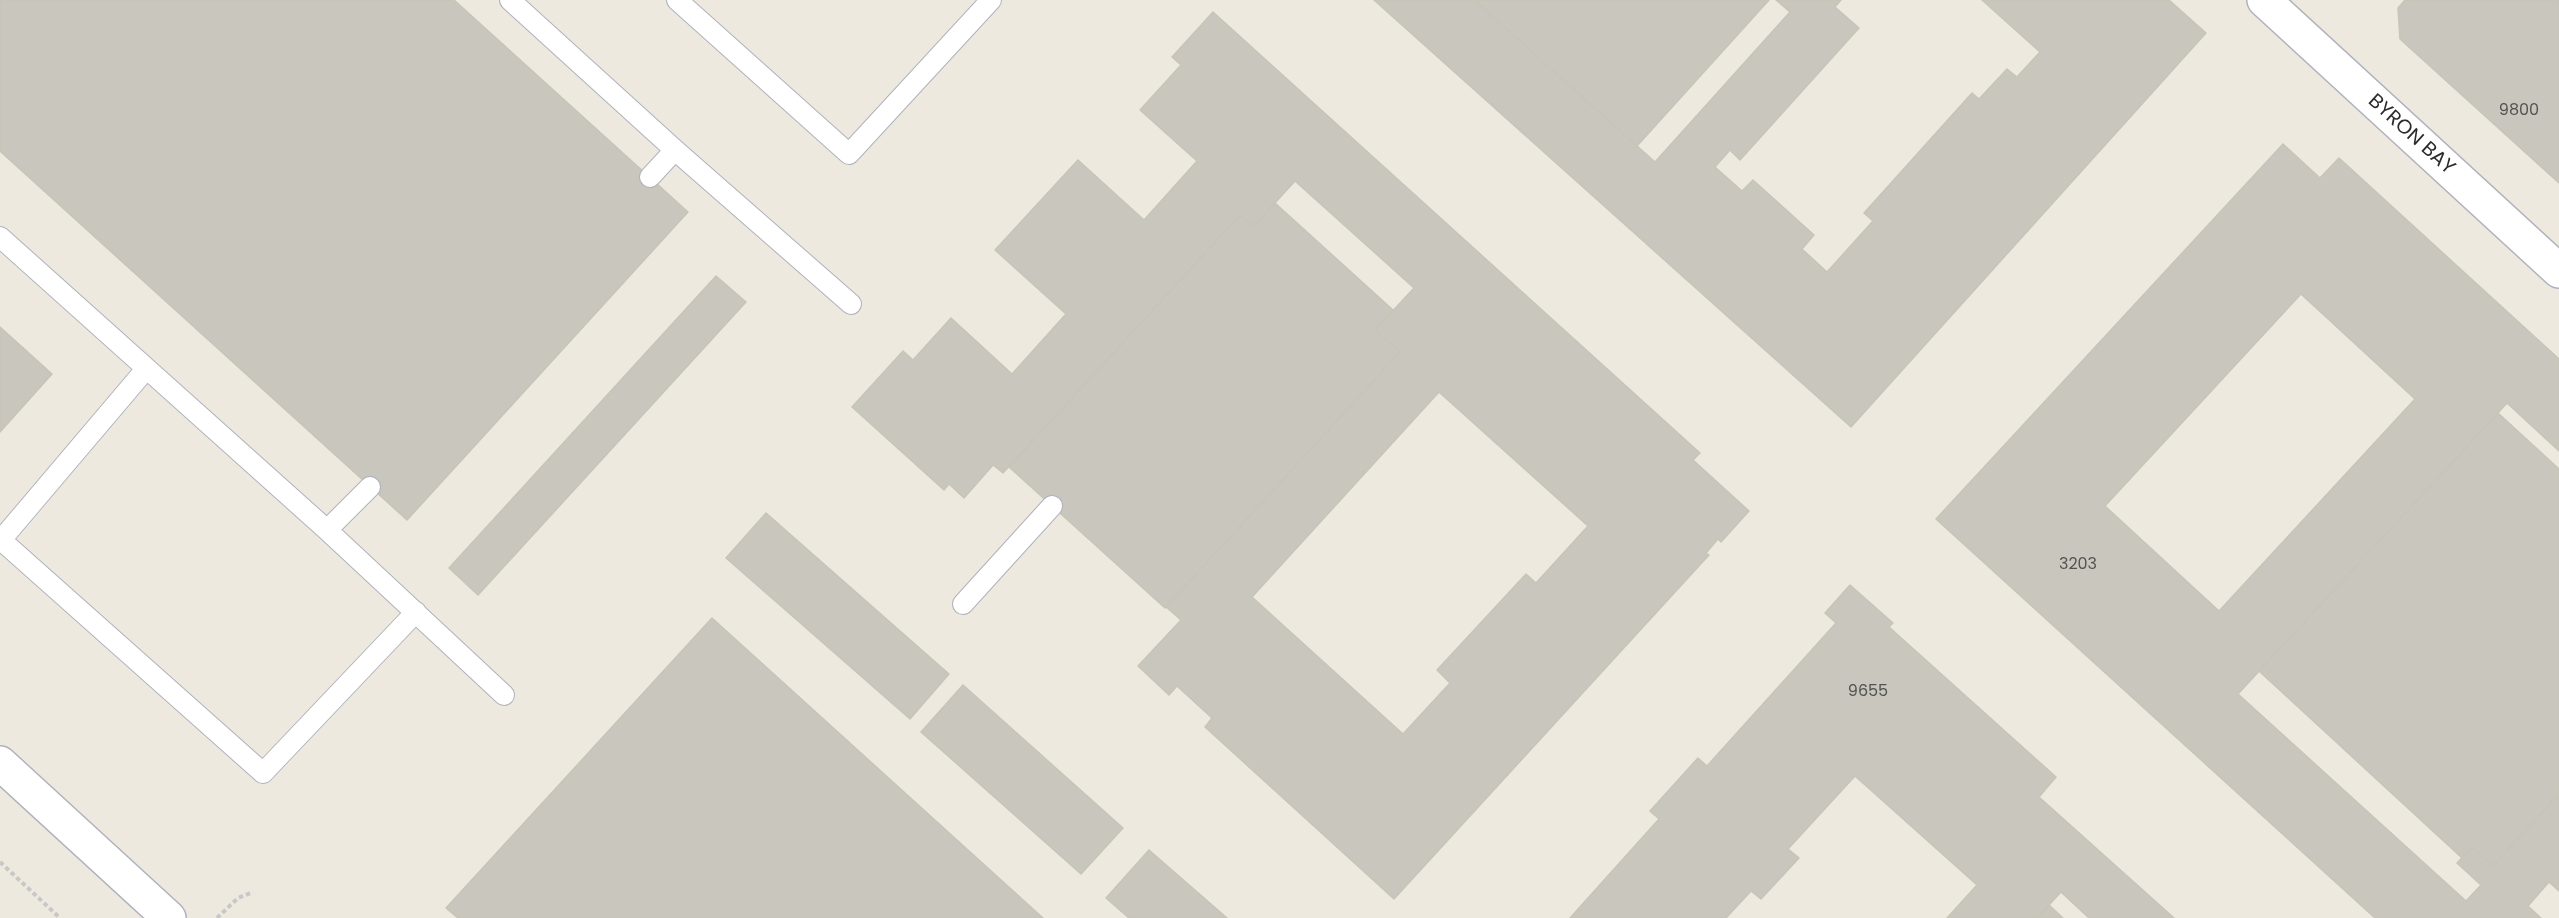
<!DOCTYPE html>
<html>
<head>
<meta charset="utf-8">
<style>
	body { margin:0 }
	canvas { display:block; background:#ede9de }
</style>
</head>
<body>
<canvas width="2559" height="918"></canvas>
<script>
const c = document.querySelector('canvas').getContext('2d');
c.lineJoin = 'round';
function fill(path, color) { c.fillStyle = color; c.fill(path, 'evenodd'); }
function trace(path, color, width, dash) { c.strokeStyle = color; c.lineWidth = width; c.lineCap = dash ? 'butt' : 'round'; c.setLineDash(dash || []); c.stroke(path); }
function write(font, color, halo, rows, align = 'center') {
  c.font = font + ' Poppins,sans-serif'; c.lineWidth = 5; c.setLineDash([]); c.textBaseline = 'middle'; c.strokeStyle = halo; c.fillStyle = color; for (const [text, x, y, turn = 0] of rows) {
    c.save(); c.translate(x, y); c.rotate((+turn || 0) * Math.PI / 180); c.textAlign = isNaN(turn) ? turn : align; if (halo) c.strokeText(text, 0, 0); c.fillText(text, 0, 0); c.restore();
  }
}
const building = new Path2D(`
	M0,0H454L688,212L407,520L0,151Z
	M1374,0H1474L1655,162L1790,12L1776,0H1841L1835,7L1859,28L1740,160L1730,150L1715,167L1742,191L1753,180L1814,235L1802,249L1827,272L1873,221L1864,213L1972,93L1979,99L2007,69L2017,77L2040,52L1982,0H2169L2206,33L1851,427Z
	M1474,0H1769L1637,146Z
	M2405,0H2559V183L2400,39L2398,8Z
	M1213,12L1700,453L1693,460L1749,511L1721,542L1718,539L1706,553L1709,555L1394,899L1205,727L1212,718L1177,686L1169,695L1138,666L1181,620L1166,607L1400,352L1375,330L1414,288L1295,181L1253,227L1240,215L1003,473L993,465L964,498L949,484L944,490L852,407L903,351L913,360L951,318L1012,374L1066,314L995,250L1078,160L1144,220L1197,161L1140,110L1181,65L1172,57ZM1439,392L1588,526L1536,583L1526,574L1437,670L1450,683L1403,734L1252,597Z
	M2283,144L2320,178L2339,158L2559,359V451L2507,403L2238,694L2466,901L2481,885L2457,863L2472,847L2493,866L2559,794V891L2549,882L2528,906L2541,918H2375L1936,519ZM2301,294L2415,399L2219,611L2105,506Z
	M1275,203L1393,310L1375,330L1400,352L1165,608L1009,467L1240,215L1253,227Z
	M716,276L746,302L478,595L449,568Z
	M0,327L52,374L0,432Z
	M2498,413L2559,469V794L2493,866L2472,847L2462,858L2259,671Z
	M766,513L949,674L910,719L726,558Z
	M1850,585L1893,623L1889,627L2056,777L2039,797L2174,918H2089L2061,892L2037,918H1947L1977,885L1855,776L1788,849L1799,858L1761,899L1751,891L1726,918H1570L1659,819L1650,811L1698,758L1707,766L1836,623L1825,613Z
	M712,618L1043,918H458L446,908Z
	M963,685L1123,828L1081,874L921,732Z
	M1149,850L1227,918H1129L1106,898Z
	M2049,905L2063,918H2037Z`);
fill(building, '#c8c6bd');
trace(building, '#c8c5b7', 1.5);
const lane = new Path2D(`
	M510,0L675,150L851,304
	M677,0L849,154L991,0
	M650,177L675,150
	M0,237L327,530L504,695
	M146,369L1,540L263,773L416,612
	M327,530L370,487
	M963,604L1052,506`);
const street = new Path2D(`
	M2264,0L2559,271`);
const secondary = new Path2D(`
	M0,763L169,918`);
trace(lane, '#b1b1be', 22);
trace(street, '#b1b1be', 36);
trace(secondary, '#b1b1be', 36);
trace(new Path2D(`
	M0,862L60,918
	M217,918L238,898L253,892`), '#c8c8c8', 4, [4.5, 3]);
trace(lane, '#fff', 20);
trace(street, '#fff', 33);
trace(secondary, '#fff', 33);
write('16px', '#525250', null, [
	["9800",2519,111],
	["3203",2078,565],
	["9655",1868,692]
]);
write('20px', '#2b2b2b', '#fff', [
	["BYRON BAY",2411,135,42]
]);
</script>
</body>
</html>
